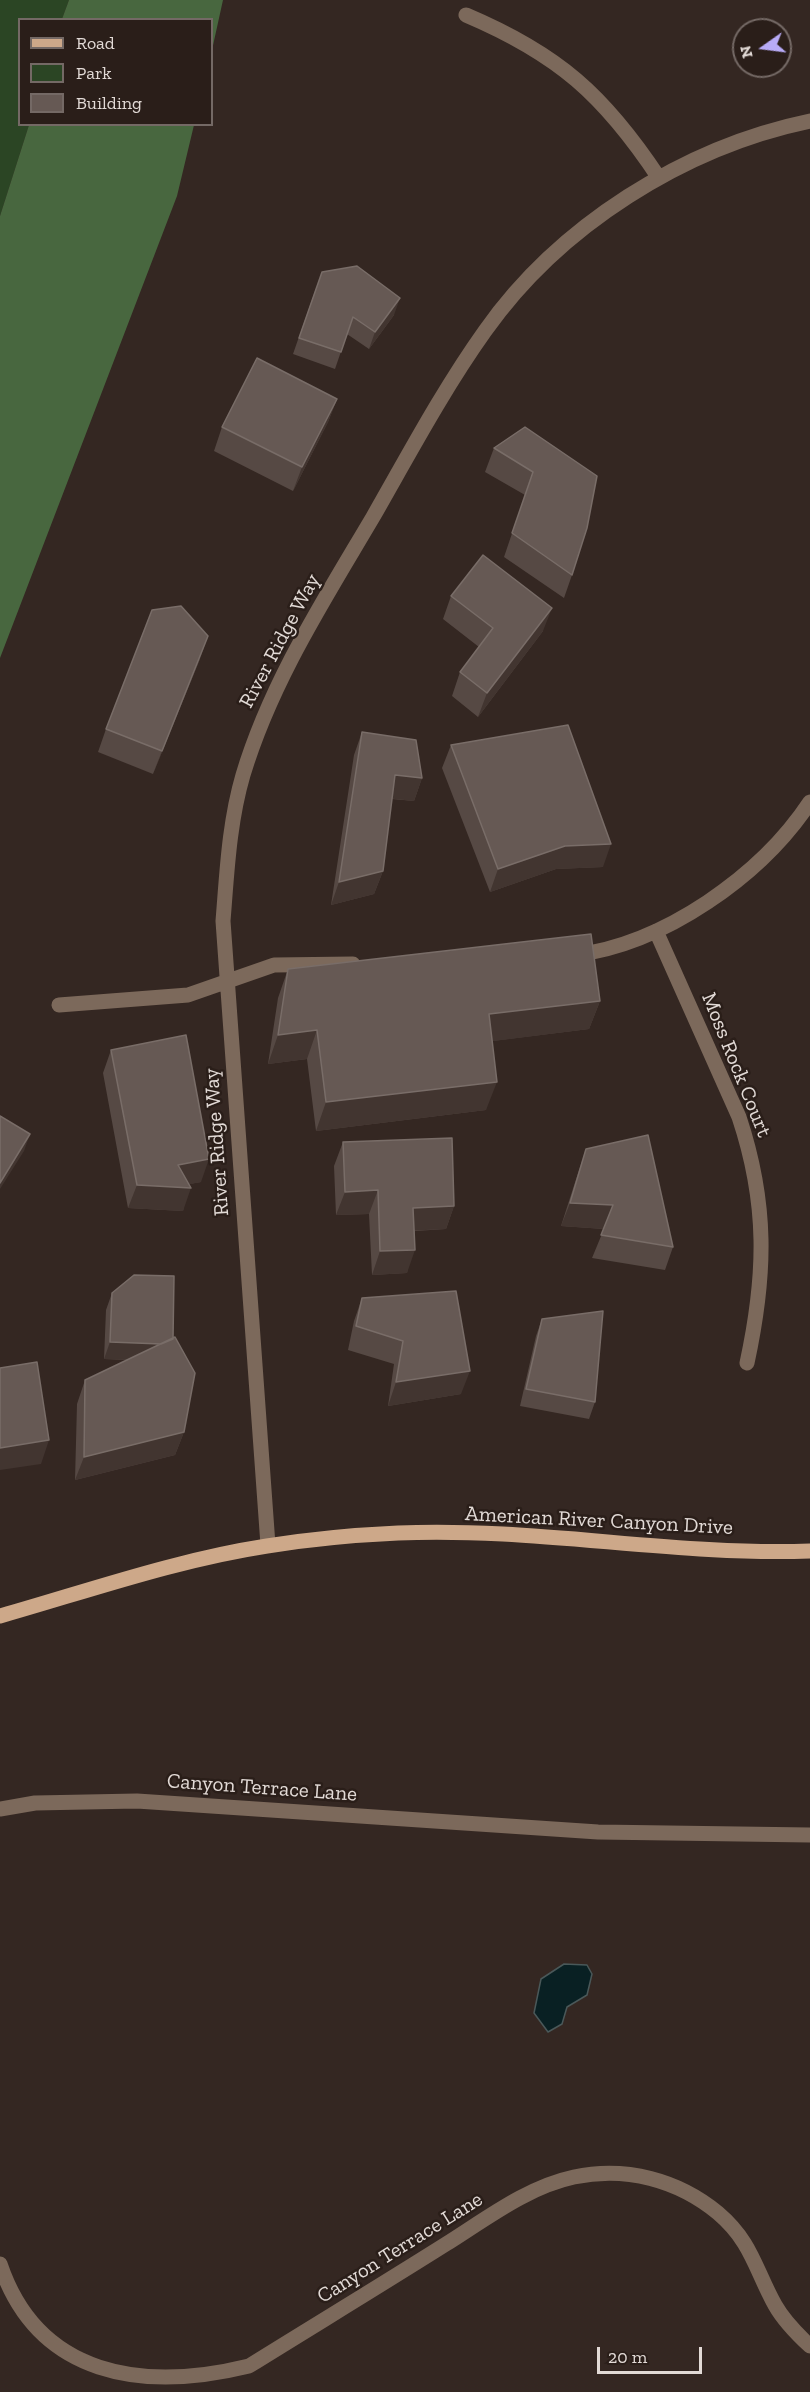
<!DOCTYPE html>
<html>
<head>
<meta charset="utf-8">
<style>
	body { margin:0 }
	#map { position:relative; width:810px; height:2392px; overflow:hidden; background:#342722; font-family:"Zilla Slab",serif }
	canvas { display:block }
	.legend { position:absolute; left:18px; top:18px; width:195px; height:108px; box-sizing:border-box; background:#2a1e19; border:2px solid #746965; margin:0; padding:8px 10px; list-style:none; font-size:18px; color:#e2dad6 }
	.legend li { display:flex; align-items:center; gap:12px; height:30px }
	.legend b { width:30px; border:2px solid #746965 }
	.north { position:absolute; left:732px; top:18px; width:60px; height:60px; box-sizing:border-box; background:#2a1e19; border:2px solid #746965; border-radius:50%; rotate:256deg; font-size:16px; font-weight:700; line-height:24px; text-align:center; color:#e2dad6 }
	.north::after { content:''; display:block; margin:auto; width:21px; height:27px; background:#b8abf7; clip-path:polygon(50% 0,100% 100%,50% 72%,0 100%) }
	.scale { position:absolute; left:597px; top:2347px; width:105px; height:27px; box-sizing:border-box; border:3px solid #e2dad6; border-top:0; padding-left:8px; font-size:18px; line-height:21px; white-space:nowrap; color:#e2dad6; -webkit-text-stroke:4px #2a1e19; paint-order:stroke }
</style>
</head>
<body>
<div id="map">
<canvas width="810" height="2392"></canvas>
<ul class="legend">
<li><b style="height:8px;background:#cda889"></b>Road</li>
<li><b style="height:16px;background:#2b4524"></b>Park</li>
<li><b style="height:16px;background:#665954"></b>Building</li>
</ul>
<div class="north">N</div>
<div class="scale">20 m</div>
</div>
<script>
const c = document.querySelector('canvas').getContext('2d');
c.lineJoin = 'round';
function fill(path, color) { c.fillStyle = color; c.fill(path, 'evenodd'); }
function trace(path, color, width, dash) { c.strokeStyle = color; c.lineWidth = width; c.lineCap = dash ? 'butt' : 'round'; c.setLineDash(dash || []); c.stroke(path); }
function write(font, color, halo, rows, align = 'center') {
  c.font = font + ' "Zilla Slab",serif'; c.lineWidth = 5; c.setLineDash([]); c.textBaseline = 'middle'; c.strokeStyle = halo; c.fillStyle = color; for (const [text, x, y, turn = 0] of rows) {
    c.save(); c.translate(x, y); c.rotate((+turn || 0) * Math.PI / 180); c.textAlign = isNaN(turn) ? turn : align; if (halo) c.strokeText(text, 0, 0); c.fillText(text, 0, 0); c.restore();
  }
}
fill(new Path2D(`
	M0,0H69L62,19L20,20V124L29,125L0,216Z`), '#2b4524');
fill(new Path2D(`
	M69,0H223L212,50V20L62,19Z
	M29,125H194L177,196L0,658V216Z`), '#48673f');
const water = new Path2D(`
	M564,1964L587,1965L592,1974L587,1995L567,2007L562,2024L548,2032L534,2013L541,1979Z`);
fill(water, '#092023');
trace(water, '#4a5859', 1.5);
trace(new Path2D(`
	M466,15C558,54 604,95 659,178
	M656,931L739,1117C768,1204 766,1275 747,1363
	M575,955C664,944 761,876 810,802
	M59,1005L188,995L274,965L353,964
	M268,1545L223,921C227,872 229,823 243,775C271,682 324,600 373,517C409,454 443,390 485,331C559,226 684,147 810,121
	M0,1809L35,1803L137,1801L598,1832L810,1835
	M0,2264C38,2377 143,2392 249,2366C315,2325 381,2285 446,2244C486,2219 527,2187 574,2177C626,2166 678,2180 718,2213C752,2242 755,2269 775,2305C784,2321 797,2334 810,2346`), '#7c695b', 15);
trace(new Path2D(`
	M0,1616C88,1591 176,1560 267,1546C310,1539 355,1535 398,1533C536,1527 673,1556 810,1551`), '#cda889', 15);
fill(new Path2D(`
	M316,288L394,315L369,349L347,334L335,369L293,354Z
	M337,399L328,422L293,491L214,451L222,427Z
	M525,427L572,575L564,598L504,557L525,495L485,472L494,448Z
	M451,596L543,631L478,717L452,696L460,672L479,647L443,619Z
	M200,659L153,774L98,752L106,729Z
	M362,732L422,778L414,801L392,799L383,871L374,894L331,905L354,755Z
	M451,745L603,867L556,869L490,892L442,768Z
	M288,969L600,1001L589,1029L492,1041L486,1110L316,1131L307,1059L268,1064L278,998Z
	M111,1050L201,1182L189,1184L183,1211L128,1208L103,1073Z
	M343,1142L454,1206L446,1229L415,1231L407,1273L372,1275L369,1214L336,1215L334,1166Z
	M586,1149L673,1247L665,1270L592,1258L604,1229L561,1226L578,1173Z
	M112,1293L173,1339L184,1432L175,1455L75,1480L77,1404L85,1380L128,1360L104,1359L106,1310Z
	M362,1298L461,1394L388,1406L394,1364L348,1350L354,1321Z
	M542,1319L595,1402L589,1419L520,1406L536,1336Z`), '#564944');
fill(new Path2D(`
	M400,298L394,315L369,349L375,332Z
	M337,399L328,422L293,491L302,467Z
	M552,608L543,631L478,717L487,693Z
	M208,636L200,659L153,774L162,751Z
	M395,775L422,778L414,801L386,798Z
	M611,844L603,867L556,869L490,892L498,869L565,846Z
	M383,871L374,894L331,905L339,882Z
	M600,1001L589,1029L478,1043L489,1014Z
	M317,1030L307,1059L268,1064L278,1035Z
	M497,1082L486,1110L316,1131L326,1102Z
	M30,1134L24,1151L0,1189V1183Z
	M209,1159L201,1182L175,1187L191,1188L183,1211L128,1208L137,1185L178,1165Z
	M378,1190L369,1214L336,1215L345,1192Z
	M570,1203L613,1205L605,1229L561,1226Z
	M454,1206L446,1229L405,1231L413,1208Z
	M415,1250L407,1273L372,1275L380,1251Z
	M110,1342L173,1344L167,1361L104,1359Z
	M470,1371L461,1394L388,1406L396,1382Z
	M184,1432L175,1455L75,1480L84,1457Z
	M49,1440L41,1464L0,1470V1448Z`), '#423530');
const building = new Path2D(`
	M357,266L400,298L375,332L353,317L341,352L299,338L322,272Z
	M257,358L337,399L302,467L222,427Z
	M525,427L597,476L587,528L572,575L512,533L533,472L494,448Z
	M483,555L552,608L487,693L460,672L493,628L451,596Z
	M181,606L208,636L162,751L106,729L152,610Z
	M568,725L611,844L565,846L498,869L451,745Z
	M362,732L416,740L422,778L395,775L383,871L339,882Z
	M591,934L600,1001L489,1014L497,1082L326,1102L317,1030L278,1035L288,969Z
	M186,1035L209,1159L178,1165L191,1188L137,1185L111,1050Z
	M0,1116L30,1134L0,1183Z
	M648,1135L673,1247L601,1235L613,1205L570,1203L586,1149Z
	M452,1138L454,1206L413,1208L415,1250L380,1251L378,1190L345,1192L343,1142Z
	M134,1275L174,1276L173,1339L161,1344L110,1342L112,1293Z
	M456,1291L470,1371L396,1382L403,1341L356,1326L362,1298Z
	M603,1311L595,1402L526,1389L542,1319Z
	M175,1337L195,1373L184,1432L84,1457L85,1380Z
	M37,1362L49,1440L0,1448V1368Z`);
fill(building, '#665954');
trace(building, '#796d68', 1.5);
write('21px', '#e2dad6', '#2a1e19', [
	["River Ridge Way",280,641,-62],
	["Moss Rock Court",736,1065,68],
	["River Ridge Way",217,1142,-94],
	["American River Canyon Drive",599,1521,3],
	["Canyon Terrace Lane",262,1788,4],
	["Canyon Terrace Lane",400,2248,-32]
]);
</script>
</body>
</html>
